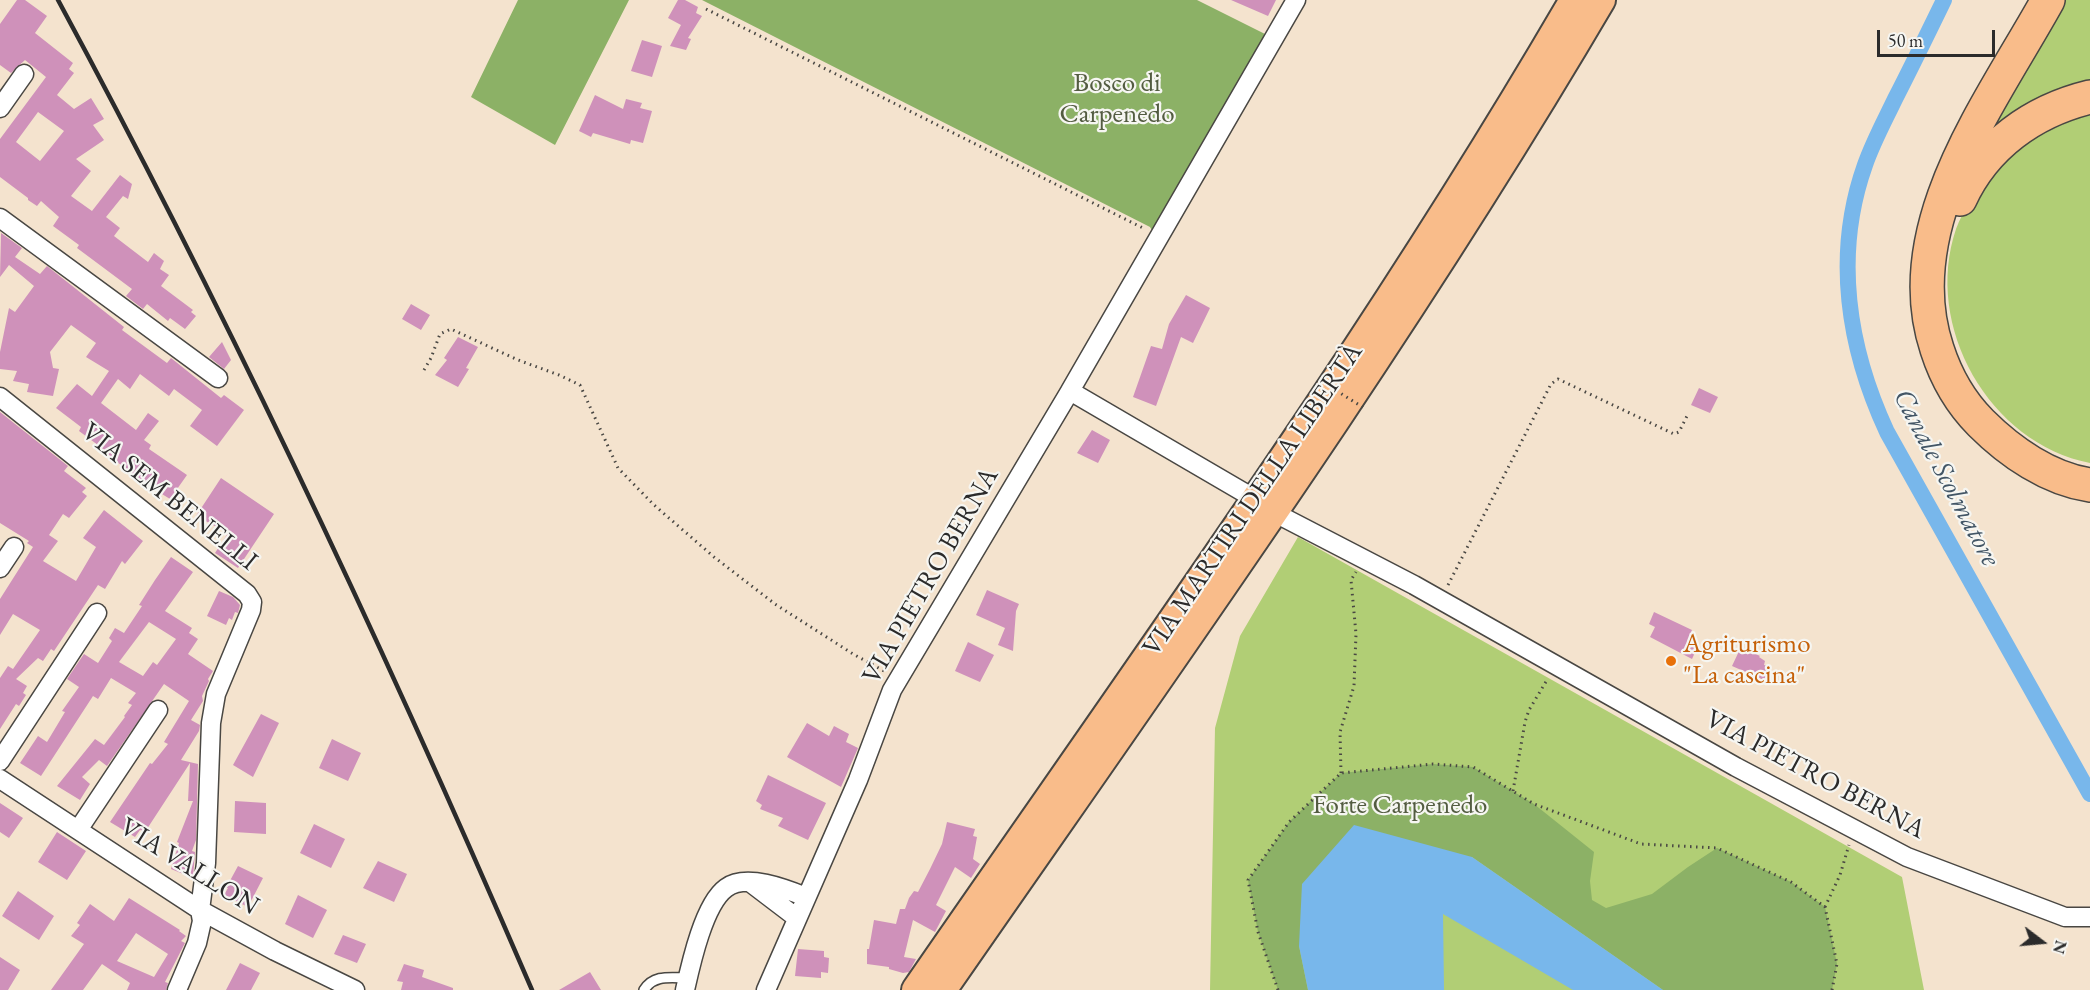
<!DOCTYPE html>
<html>
<head>
<meta charset="utf-8">
<style>
	body { margin:0 }
	#map { position:relative; width:2090px; height:990px; overflow:hidden; background:#f4e3ce; font-family:"EB Garamond",serif }
	canvas { display:block }
	.north { position:absolute; left:2012px; top:912px; width:60px; height:60px; -webkit-text-stroke:4px #f6f6f2; paint-order:stroke; rotate:106deg; font-size:16px; font-weight:700; line-height:24px; text-align:center; color:#2b2b2b }
	.north::after { content:''; display:block; margin:auto; width:21px; height:27px; background:#2b2b2b; clip-path:polygon(50% 0,100% 100%,50% 72%,0 100%) }
	.scale { position:absolute; left:1877px; top:30px; width:118px; height:27px; box-sizing:border-box; border:3px solid #2b2b2b; border-top:0; padding-left:8px; font-size:18px; line-height:21px; white-space:nowrap; color:#2b2b2b; -webkit-text-stroke:4px #f6f6f2; paint-order:stroke }
</style>
</head>
<body>
<div id="map">
<canvas width="2090" height="990"></canvas>
<div class="north">N</div>
<div class="scale">50 m</div>
</div>
<script>
const c = document.querySelector('canvas').getContext('2d');
c.lineJoin = 'round';
function fill(path, color) { c.fillStyle = color; c.fill(path, 'evenodd'); }
function trace(path, color, width, dash) { c.strokeStyle = color; c.lineWidth = width; c.lineCap = dash ? 'butt' : 'round'; c.setLineDash(dash || []); c.stroke(path); }
function write(font, color, halo, rows, align = 'center') {
  c.font = font + ' "EB Garamond",serif'; c.lineWidth = 4.5; c.setLineDash([]); c.textBaseline = 'middle'; c.strokeStyle = halo; c.fillStyle = color; for (const [text, x, y, turn = 0] of rows) {
    c.save(); c.translate(x, y); c.rotate((+turn || 0) * Math.PI / 180); c.textAlign = isNaN(turn) ? turn : align; if (halo) c.strokeText(text, 0, 0); c.fillText(text, 0, 0); c.restore();
  }
}
fill(new Path2D(`
	M2054,0H2090V92C2025,108 1971,151 1945,213C1938,230 1935,249 1934,267C1926,366 1991,458 2090,478V480C2044,471 2002,444 1973,407C1952,381 1939,350 1934,317C1921,235 1960,164 2000,95C2018,63 2036,32 2054,0Z
	M2090,108V463C1989,443 1923,326 1956,229C1963,209 1977,193 1990,175C1996,167 2001,157 2009,150C2015,144 2025,141 2033,137C2052,127 2071,118 2090,108Z
	M1298,537L1902,877L1924,990H1210L1215,728L1240,636Z`), '#b1ce75');
fill(new Path2D(`
	M518,0H629L555,145L471,97Z
	M702,0H1197L1269,36L1154,234L1150,227Z
	M1433,764L1473,767L1534,804L1594,852L1590,881L1592,900L1606,908L1652,894L1688,867L1717,848L1791,882L1825,907L1837,964L1832,990H1663L1472,857L1299,946L1308,990H1278L1258,932L1248,880L1289,822L1341,773Z`), '#8cb166');
fill(new Path2D(`
	M1354,825L1472,857L1663,990H1672H1573L1443,914L1444,990H1308L1299,946L1302,884Z`), '#78b7eb');
trace(new Path2D(`
	M1944,0C1928,33 1912,66 1895,99C1885,120 1873,142 1865,165C1833,255 1848,348 1887,432L2090,794`), '#78b7eb', 16);
fill(new Path2D(`
	M17,0H25L47,16L35,33L73,63L69,69L74,73L57,95L74,109L91,98L104,119L93,125L104,140L76,159L91,171L71,196L92,211L120,175L132,184L128,199L123,196L106,217L120,228L114,236L148,262L154,253L164,261L160,269L169,275L161,286L193,310L191,312L196,316L185,329L170,318L168,321L147,304L143,309L126,296L132,289L77,248L79,245L53,226L59,217L41,201L37,206L28,200V198L0,177V139L46,77L25,60L11,73L0,65V24ZM38,112L64,131L40,161L16,142Z
	M678,0H685L698,7L696,13L702,16L688,38L691,39L686,50L670,46L681,25L668,18Z
	M1231,0H1276L1268,16Z
	M642,40L662,46L652,77L631,71Z
	M595,95L623,109L626,99L642,103L640,108L652,111L643,143L631,140L630,144L593,133L591,137L579,131Z
	M1,233L22,248L15,257L40,274L47,266L124,327L122,330L167,363L171,358L221,398L224,395L244,410L217,446L190,426L202,410L174,389L169,396L140,374L130,389L118,379L101,403L136,430L148,413L159,421L144,440L151,445L149,449L187,475L170,499L136,478L130,473L131,472L104,453L106,451L79,431L81,427L56,408L77,384L92,396L109,371L86,357L96,343L71,325L50,352L53,368L59,369L53,396L27,392L29,384L13,381L17,371L0,369V352L9,308L15,312L34,286L9,265L0,277Z
	M1186,295L1210,308L1193,343L1181,337L1156,406L1133,397L1151,346L1162,349L1169,324Z
	M411,304L430,315L421,330L402,319Z
	M458,337L478,347L466,368L469,369L458,387L435,375L447,360L444,358Z
	M222,342L231,360L224,369L209,357Z
	M1699,388L1718,397L1710,413L1691,405Z
	M0,412L68,466L64,471L86,488L82,492L87,496L69,518L63,514L49,535L58,541L43,561L76,581L96,547L83,538L104,510L143,541L125,564L122,561L105,589L98,585L54,651L51,649L43,661L38,658L16,679L27,686L23,693L26,695L19,706L16,704L0,729V678L8,666L13,669L40,630L13,614L0,635V599L33,547L27,543L29,541L0,523Z
	M1092,430L1110,440L1098,463L1077,453Z
	M221,478L274,514L238,568L215,553L228,533L196,516Z
	M171,557L193,572L165,611L192,628L189,633L198,639L188,654L213,671L208,679L209,681L202,696L203,701L191,720L200,725L199,731L181,760L198,764L196,840L192,851L195,852L193,878L171,869L179,843L177,842L193,801H188L190,763L145,832L140,830L135,837L110,822L150,763L152,764L168,744L164,742L189,701L164,684L107,766L99,760L82,777L90,784L80,800L57,786L95,739L104,745L125,717L124,716L132,705L128,703L136,693L111,678L98,699L93,696L41,776L20,763L38,736L47,742L65,712L62,711L79,687L67,679L84,654L98,663L112,641L109,638L115,628L124,633L142,606L139,605L155,580ZM149,622L176,639L157,665L153,662L143,676L119,662Z
	M987,590L1019,604L1016,611L1013,651L998,645L1005,628L976,615Z
	M219,591L233,597L240,605L238,613L235,612L232,620L229,618L226,625L207,616Z
	M1654,612L1692,630L1687,642L1698,646L1692,659L1650,637L1655,627L1649,624Z
	M968,642L994,655L980,682L955,671Z
	M1741,647L1760,656L1759,657L1765,661L1764,665L1770,666L1764,680L1732,666Z
	M261,714L279,723L253,777L233,765Z
	M807,723L829,736L834,726L849,734L846,742L858,748L841,787L787,757Z
	M332,739L361,753L348,781L319,768Z
	M768,775L826,803L808,840L778,826L783,818L760,809L762,805L756,801Z
	M235,801L266,803V834L234,832Z
	M0,803L23,818L9,838L0,832Z
	M947,822L975,829L973,836L977,837L973,859L980,864L971,878L955,867L936,905L946,911L935,932L913,920L904,957L916,959L909,972L903,973L889,969V967L867,964V949H869L874,920L896,924L900,909H905L909,898L914,891L918,892L930,869L942,844Z
	M314,824L345,839L331,868L300,853Z
	M57,832L86,851L67,880L38,862Z
	M378,861L407,874L394,902L363,888Z
	M238,866L263,878L248,907L224,895L228,888H226Z
	M18,891L54,916L39,940L2,916Z
	M298,895L327,910L313,938L285,924Z
	M129,898L180,930L179,931L186,936L181,941L185,943L165,982L168,983L166,990H127L130,983L102,964L83,990H51L84,944L71,936L80,925L77,923L90,904L114,921ZM136,933L168,954L154,977L117,961Z
	M343,935L366,944L357,963L334,954Z
	M798,949L824,951V957L829,958L828,973L821,972V978L795,976Z
	M0,957L20,970L8,990H0Z
	M240,963L260,973L251,990H226Z
	M404,964L424,970L422,977L453,988V990H401L403,982L397,981Z
	M590,972L601,990H559Z`), '#cf91ba');
const service = new Path2D(`
	M644,990C654,974 671,978 688,978`);
const minor = new Path2D(`
	M0,108L24,74
	M0,218L218,378
	M1070,391L1296,0
	M0,397L247,594L252,602L251,610L216,694L211,723L206,863L200,910L202,921L197,943L177,990
	M1273,512L1414,585L1736,767L1907,857L2065,917H2090
	M0,568L14,547
	M0,761L97,613
	M0,779L200,910L275,951L355,990
	M78,830L158,710
	M751,883L797,918
	M685,990C691,963 704,904 726,888C746,873 786,889 806,897
	M766,990L858,780L892,690L1070,391L1255,499`);
const primary = new Path2D(`
	M916,990C1141,664 1375,342 1574,0
	M942,990C1168,664 1400,342 1601,0`);
const motorway = new Path2D(`
	M2048,0C1991,103 1896,226 1937,349C1946,377 1960,402 1981,423C2010,452 2049,479 2090,485
	M1960,199C1985,145 2033,111 2090,97`);
trace(service, '#494743', 12);
trace(minor, '#494743', 21);
trace(primary, '#494743', 32);
trace(motorway, '#494743', 36);
trace(new Path2D(`
	M706,9L1145,229
	M424,370L431,358L440,334L451,329L518,360L559,375L580,385L618,468L654,505L714,557L775,604L853,654L884,671
	M1448,585L1551,384L1558,379L1674,434L1679,432L1688,414
	M1341,773L1340,732L1354,686L1356,634L1351,580L1356,572
	M1513,791L1525,722L1529,710L1547,680
	M1825,907L1840,875L1849,845
	M1278,990L1258,932L1248,880L1289,822L1341,773L1433,764L1473,767L1534,804L1641,844L1717,848L1791,882L1825,907L1837,964L1832,990`), '#494743', 3, [1.5, 4.5]);
trace(service, '#fff', 9);
trace(minor, '#fff', 18);
trace(primary, '#f9bc8a', 28);
trace(motorway, '#f9bc8a', 33);
trace(new Path2D(`
	M58,0C232,322 387,654 532,990`), '#2b2b2b', 4.5);
trace(new Path2D(`
	M1321,381L1364,408`), '#494743', 3, [1.5, 4.5]);
for (const [x, y, r, color] of [
	[1671,661,6,"#e8710a"]
]) { const dot = new Path2D(); dot.arc(x, y, r, 0, 2 * Math.PI); c.fillStyle = color; c.fill(dot); trace(dot, '#f6f6f2', 2); }
write('27px', '#535c41', '#f6f6f2', [
	["Bosco di",1117,84],
	["Carpenedo",1117,115],
	["Forte Carpenedo",1400,806]
]);
write('27px', '#2b2b2b', '#f6f6f2', [
	["VIA SEM BENELLI",169,497,39],
	["VIA MARTIRI DELLA LIBERTÀ",1253,500,-56],
	["VIA PIETRO BERNA",931,576,-60],
	["VIA PIETRO BERNA",1815,775,28],
	["VIA VALLON",189,867,32]
]);
write('27px', '#c56008', '#f6f6f2', [
	["Agriturismo",1683,645],
	["\"La cascina\"",1683,676]
], 'left');
write('italic 28px', '#425565', '#f6f6f2', [
	["Canale Scolmatore",1946,478,62]
]);
</script>
</body>
</html>
